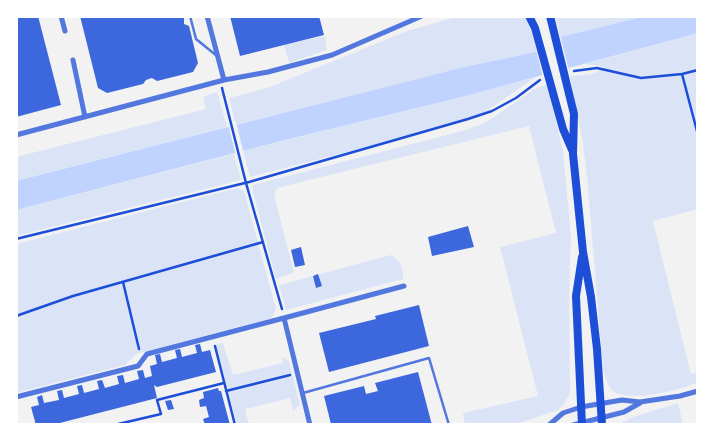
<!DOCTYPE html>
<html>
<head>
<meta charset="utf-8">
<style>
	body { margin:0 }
	#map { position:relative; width:714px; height:441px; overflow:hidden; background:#f2f2f2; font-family:"DM Sans",sans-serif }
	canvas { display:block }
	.frame { position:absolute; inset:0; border:18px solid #fff; pointer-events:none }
</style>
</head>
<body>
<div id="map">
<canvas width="714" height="441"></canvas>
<div class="frame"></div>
</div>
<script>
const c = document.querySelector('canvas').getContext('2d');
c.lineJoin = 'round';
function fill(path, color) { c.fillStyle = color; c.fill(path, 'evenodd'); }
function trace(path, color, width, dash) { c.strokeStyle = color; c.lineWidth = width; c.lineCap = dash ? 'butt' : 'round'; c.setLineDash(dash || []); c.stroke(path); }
fill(new Path2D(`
	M459,16H523L528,22L538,53L515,56L464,67L236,125L229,98L270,87L407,31Z
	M556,16H646L560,37Z
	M698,33V209L653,221L691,374L698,372V382C683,390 625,404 612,390C607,385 605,375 603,369L587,176L583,144L570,76L593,74L605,67L585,64Z
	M325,36L327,50L289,63L284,45Z
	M536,77L479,116L406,137L250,177L243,151Z
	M547,84L563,151L571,236L569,292L570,393L564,404L558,410L513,425H465L463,413L538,396L500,247L556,233L529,126L277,188L274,195L294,273L276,279L252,189L253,185L466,130L485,123L533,90Z
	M217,92L227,127L16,181V157L206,109L203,97Z
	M234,154L241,180L16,236V210Z
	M237,188L244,191L276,309L272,318L136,354L125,365L16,393V244Z
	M391,255C400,261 404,268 403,279L286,310L279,285Z
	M223,343L233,375L283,363L281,357L289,361L300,405L293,411L290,398L245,409L249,425H237L216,344Z
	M678,403L683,425H620L630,418Z`), '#dbe4f7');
fill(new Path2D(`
	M646,16H698V33L465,96L285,140L16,210V181L464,67L550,49L560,37Z`), '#bfd3fe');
fill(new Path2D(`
	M560,35L569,70L543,77L536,50L549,47Z
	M236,122L244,154L236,156L228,124Z`), '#f2f2f2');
fill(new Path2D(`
	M16,16H38L61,105L16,117Z
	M80,16H184V24L189,26L198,63L193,72L157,81L152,78L146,80L143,84L107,93L98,88Z
	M230,16H319L324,35L240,56Z
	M468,226L474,247L432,256L428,237Z
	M301,247L305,265L295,267L291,250Z
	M318,274L322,286L316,288L313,276Z
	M419,305L429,346L329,372L319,333L376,319L375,316Z
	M200,344L202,352L210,350L216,372L157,387L154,385L157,398L52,425H36L31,407L39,405L37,397L42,395L44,403L59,400L57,391L62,390L64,398L79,394L77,386L82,385L84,393L99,389L97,381L102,380L105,388L119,384L117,376L123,375L125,383L139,379L137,371L143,370L145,378L152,376L150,366L157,364L155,355L160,354L162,362L177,358L175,350L180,349L182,357L197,353L195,345Z
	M418,372L432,425L331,424L324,396L364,386L366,394L378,391L375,383Z
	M218,388L219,391H221L230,425H205L203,419L209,417L206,406L200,407L199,400L204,398L203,392Z
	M171,400L174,409L168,410L165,401Z`), '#3d67dc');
trace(new Path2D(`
	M574,71L597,68L641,78L682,74L698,70
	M682,74L698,135
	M222,88L246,183L282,309
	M16,239L249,182L468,119L492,111L516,98L540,80
	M123,282L139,349
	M16,316L73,296L263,242
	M215,346L235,425
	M226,391L290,375
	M114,425L161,414L157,400L224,383`), '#1d4ed8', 2.5);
trace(new Path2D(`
	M190,16L196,39L217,56
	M303,393L429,358L449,425`), '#5277de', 2.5);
trace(new Path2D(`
	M61,16L65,31
	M207,16L224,80
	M73,60L85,117
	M16,135L224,80L268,72L332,55L422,16
	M284,318L404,286
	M16,397L138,366L147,354L284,318L310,425
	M549,425L563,413L581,407L622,400L640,402L680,396L698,391
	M573,425L624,412L640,403`), '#5277de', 5);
trace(new Path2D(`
	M529,16L535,28L563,129L572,150
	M550,16L574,114L573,154L583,252L591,297L597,349L602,425
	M582,425L576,296L582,257`), '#1d4ed8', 8);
</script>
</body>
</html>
